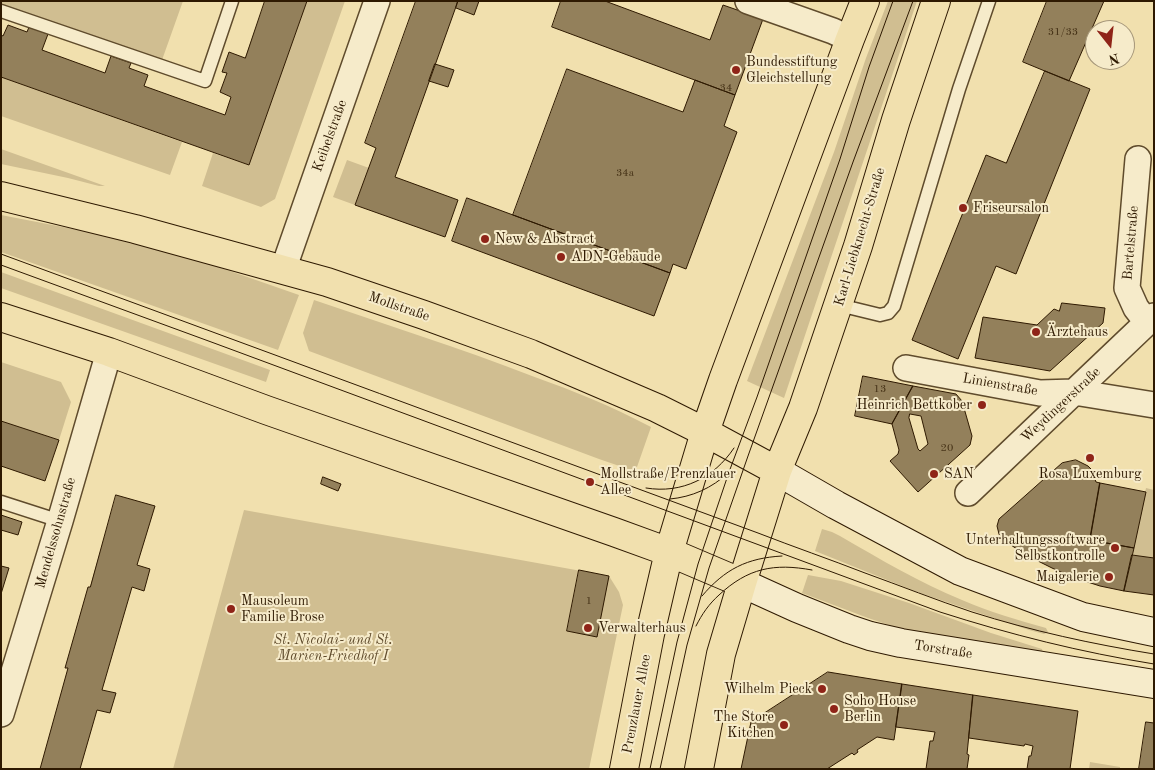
<!DOCTYPE html>
<html>
<head>
<meta charset="utf-8">
<style>
	body { margin:0 }
	#map { position:relative; width:1155px; height:770px; overflow:hidden; background:#f1e0ae; font-family:"Old Standard TT",serif }
	canvas { display:block }
	.frame { position:absolute; inset:0; border:2px solid #2e1901; pointer-events:none }
	.north { position:absolute; left:1085px; top:20px; width:50px; height:50px; box-sizing:border-box; background:#f6ebca; border:1px solid #a6977a; border-radius:50%; rotate:164deg; font-size:14px; font-weight:700; line-height:20px; text-align:center; color:#2e1901 }
	.north::after { content:''; display:block; margin:auto; width:18px; height:22px; background:#8f2418; clip-path:polygon(50% 0,100% 100%,50% 72%,0 100%) }
</style>
</head>
<body>
<div id="map">
<canvas width="1155" height="770"></canvas>
<div class="frame"></div>
<div class="north">N</div>
</div>
<script>
const c = document.querySelector('canvas').getContext('2d');
c.lineJoin = 'round';
function fill(path, color) { c.fillStyle = color; c.fill(path, 'evenodd'); }
function trace(path, color, width, dash) { c.strokeStyle = color; c.lineWidth = width; c.lineCap = dash ? 'butt' : 'round'; c.setLineDash(dash || []); c.stroke(path); }
function write(font, color, halo, rows, align = 'center') {
  c.font = font + ' "Old Standard TT",serif'; c.lineWidth = 4; c.setLineDash([]); c.textBaseline = 'middle'; c.strokeStyle = halo; c.fillStyle = color; for (const [text, x, y, turn = 0] of rows) {
    c.save(); c.translate(x, y); c.rotate((+turn || 0) * Math.PI / 180); c.textAlign = isNaN(turn) ? turn : align; if (halo) c.strokeText(text, 0, 0); c.fillText(text, 0, 0); c.restore();
  }
}
fill(new Path2D(`
	M1,1H183L162,60L1,4Z
	M307,1H345L275,199L261,207L202,186L213,153L249,165Z
	M888,1H917L784,398L747,381L834,152L866,58Z
	M1,77L182,142L170,175L1,116Z
	M1,149L105,186H99L68,178L1,164Z
	M347,160L369,168L355,205L333,197Z
	M1,215L135,241L167,249L299,295L278,350L1,252Z
	M1,272L270,370L266,382L1,288Z
	M314,300C387,325 460,348 532,376C574,391 611,406 651,427L637,467L631,470L599,459L309,351L303,333Z
	M1,362L61,382L71,402L59,440L1,421Z
	M1146,488L1154,490V558L1132,555Z
	M244,510L609,576L619,592L623,605L589,769H173Z
	M822,529L832,532L840,536C880,559 920,583 962,600C989,612 1018,620 1046,628L1048,632L1044,634L1029,630L917,592L815,551Z
	M808,575L841,581L909,603L991,633L1042,649L1043,653L1042,655L901,629L868,618L802,593Z
	M1090,762L1120,767V769H1089Z`), '#d0be91');
const building = new Path2D(`
	M265,1H307L249,165L1,77V35L3,36L8,25L27,32L29,27L48,34L42,50L105,73L111,56L131,63L129,68L148,75L144,86L225,115L231,97L220,92L227,73L222,72L229,52L245,58Z
	M416,1H458L395,177L458,200L445,237L355,205L376,148L365,143Z
	M458,1H479L474,15L456,8Z
	M561,1H605L710,40L723,5L763,19L735,95L552,27Z
	M1047,1H1104L1069,81L1023,62Z
	M435,64L454,70L448,87L429,81Z
	M567,69L683,112L695,80L735,95L724,126L737,132L686,269L673,264L670,273L513,215Z
	M1045,71L1090,89L1016,274L996,266L958,359L912,340L986,155L1006,163Z
	M467,198L670,273L654,316L452,241Z
	M1062,303L1105,308L1103,323L1050,371L975,358L983,317L1037,325L1054,309L1059,311Z
	M863,376L913,386L892,424L855,416Z
	M913,386L956,394L962,401L972,436L970,445L918,492L890,461L898,454L899,450L892,424ZM910,414L921,416L928,444L920,451L918,449L909,418Z
	M1,421L59,440L45,481L1,466Z
	M1076,460L1088,466L1091,469L1096,482L1100,483L1090,540L1134,548L1124,591L1100,586L1072,577L1052,568L1024,554L1001,538L999,534L997,526L999,519L1062,463Z
	M323,477L341,484L338,491L321,484Z
	M1100,483L1146,492L1134,548L1090,540Z
	M116,495L155,506L137,565L150,569L144,591L132,587L102,690L116,693L110,713L97,710L80,769H40L68,668H65L88,587H90Z
	M1,515L22,522L18,535L1,530Z
	M1132,555L1154,558V595L1124,591Z
	M1,566L9,568L1,594Z
	M579,570L609,576L597,637L567,631Z
	M828,672L902,684L894,740L877,737L857,750L858,752L854,755L852,753L827,769H741L751,722Z
	M902,684L973,695L967,754L969,755L967,769H926L930,741H933L935,732L896,727Z
	M973,695L1078,711L1070,769H1027L1029,756H1031L1033,746L1025,744L1024,746L969,738Z
	M1146,722L1154,723V769H1139Z`);
fill(building, '#93805b');
trace(building, '#2e1901', 1);
const lane = new Path2D(`
	M1,11L205,81L232,1
	M839,305L880,315L888,313L894,306L959,89L989,1
	M1,502L60,521`);
const street = new Path2D(`
	M748,1L833,31L850,39
	M1138,159L1127,288L1136,308L1147,322
	M283,270L377,1
	M906,368L1040,393L1074,392L1154,405
	M968,493L1154,316
	M1,714L60,521L109,352`);
const secondary = new Path2D(`
	M777,471L836,505L960,571L1083,617L1154,632
	M742,583L797,608L849,629L870,636L901,643L1154,684`);
const primary = new Path2D(`
	M1,196L135,229L327,282L424,315L531,354L657,408L705,432L777,471
	M1,317L109,352L266,410L614,532L669,552L742,583
	M624,769L650,634L669,552L705,432L723,380L850,39L865,1
	M699,769L721,654L742,583L777,471L803,408L858,246L896,120L936,1`);
trace(lane, '#5f4b2c', 15);
trace(street, '#5f4b2c', 28);
trace(secondary, '#2e1901', 30);
trace(primary, '#2e1901', 30);
trace(lane, '#f6ebca', 12);
trace(street, '#f6ebca', 25);
trace(secondary, '#f6ebca', 28);
trace(primary, '#f1e0ae', 28);
trace(new Path2D(`
	M1,254L758,533C794,547 829,559 865,573C901,586 936,600 972,612C1032,631 1092,644 1154,654
	M1,265L214,343L940,612C1012,635 1080,652 1154,664
	M646,488C682,494 714,478 734,448
	M670,499C692,497 712,488 728,473
	M702,596C725,569 747,558 782,556
	M696,626C702,614 709,604 719,595C748,568 774,563 812,570
	M650,769L677,642L698,564L729,472L757,397L840,159L869,67L893,1
	M660,769L687,645L709,568L748,456L853,162L913,1`), '#2e1901', 1);
for (const [x, y, r, color] of [
	[736,70,5,"#8f2418"],
	[963,208,5,"#8f2418"],
	[485,239,5,"#8f2418"],
	[561,257,5,"#8f2418"],
	[1036,332,5,"#8f2418"],
	[982,405,5,"#8f2418"],
	[1090,458,5,"#8f2418"],
	[934,474,5,"#8f2418"],
	[590,482,5,"#8f2418"],
	[1115,548,5,"#8f2418"],
	[1109,577,5,"#8f2418"],
	[231,609,5,"#8f2418"],
	[588,628,5,"#8f2418"],
	[822,689,5,"#8f2418"],
	[834,709,5,"#8f2418"],
	[784,725,5,"#8f2418"]
]) { const dot = new Path2D(); dot.arc(x, y, r, 0, 2 * Math.PI); c.fillStyle = color; c.fill(dot); trace(dot, '#f6ebca', 2); }
write('11px', '#473318', null, [
	["31/33",1063,32],
	["34",726,88],
	["34a",625,173],
	["13",880,389],
	["20",947,448],
	["1",589,601]
]);
write('14px', '#2e1901', '#f6ebca', [
	["Bundesstiftung",746,62],
	["Gleichstellung",746,78],
	["Friseursalon",973,208],
	["New & Abstract",495,239],
	["ADN-Gebäude",571,257],
	["Ärztehaus",1046,332],
	["Heinrich Bettkober",972,405,"right"],
	["Mollstraße/Prenzlauer",600,474],
	["Allee",600,490],
	["SAN",944,474],
	["Rosa Luxemburg",1090,474,"center"],
	["Unterhaltungssoftware",1105,540,"right"],
	["Selbstkontrolle",1105,556,"right"],
	["Maigalerie",1099,577,"right"],
	["Mausoleum",241,601],
	["Familie Brose",241,617],
	["Verwalterhaus",598,628],
	["Wilhelm Pieck",812,689,"right"],
	["Soho House",844,701],
	["Berlin",844,717],
	["The Store",774,717,"right"],
	["Kitchen",774,733,"right"]
], 'left');
write('14px', '#2e1901', '#f6ebca', [
	["Keibelstraße",330,136,-70],
	["Karl-Liebknecht-Straße",860,237,-73],
	["Bartelstraße",1131,243,-85],
	["Mollstraße",399,307,19],
	["Linienstraße",1000,385,10],
	["Weydingerstraße",1061,405,-43],
	["Mendelssohnstraße",56,533,-74],
	["Torstraße",943,650,9],
	["Prenzlauer Allee",637,704,-79]
]);
write('italic 14px', '#5f4b2c', '#f6ebca', [
	["St. Nicolai- und St.",333,640],
	["Marien-Friedhof I",333,656]
]);
</script>
</body>
</html>
